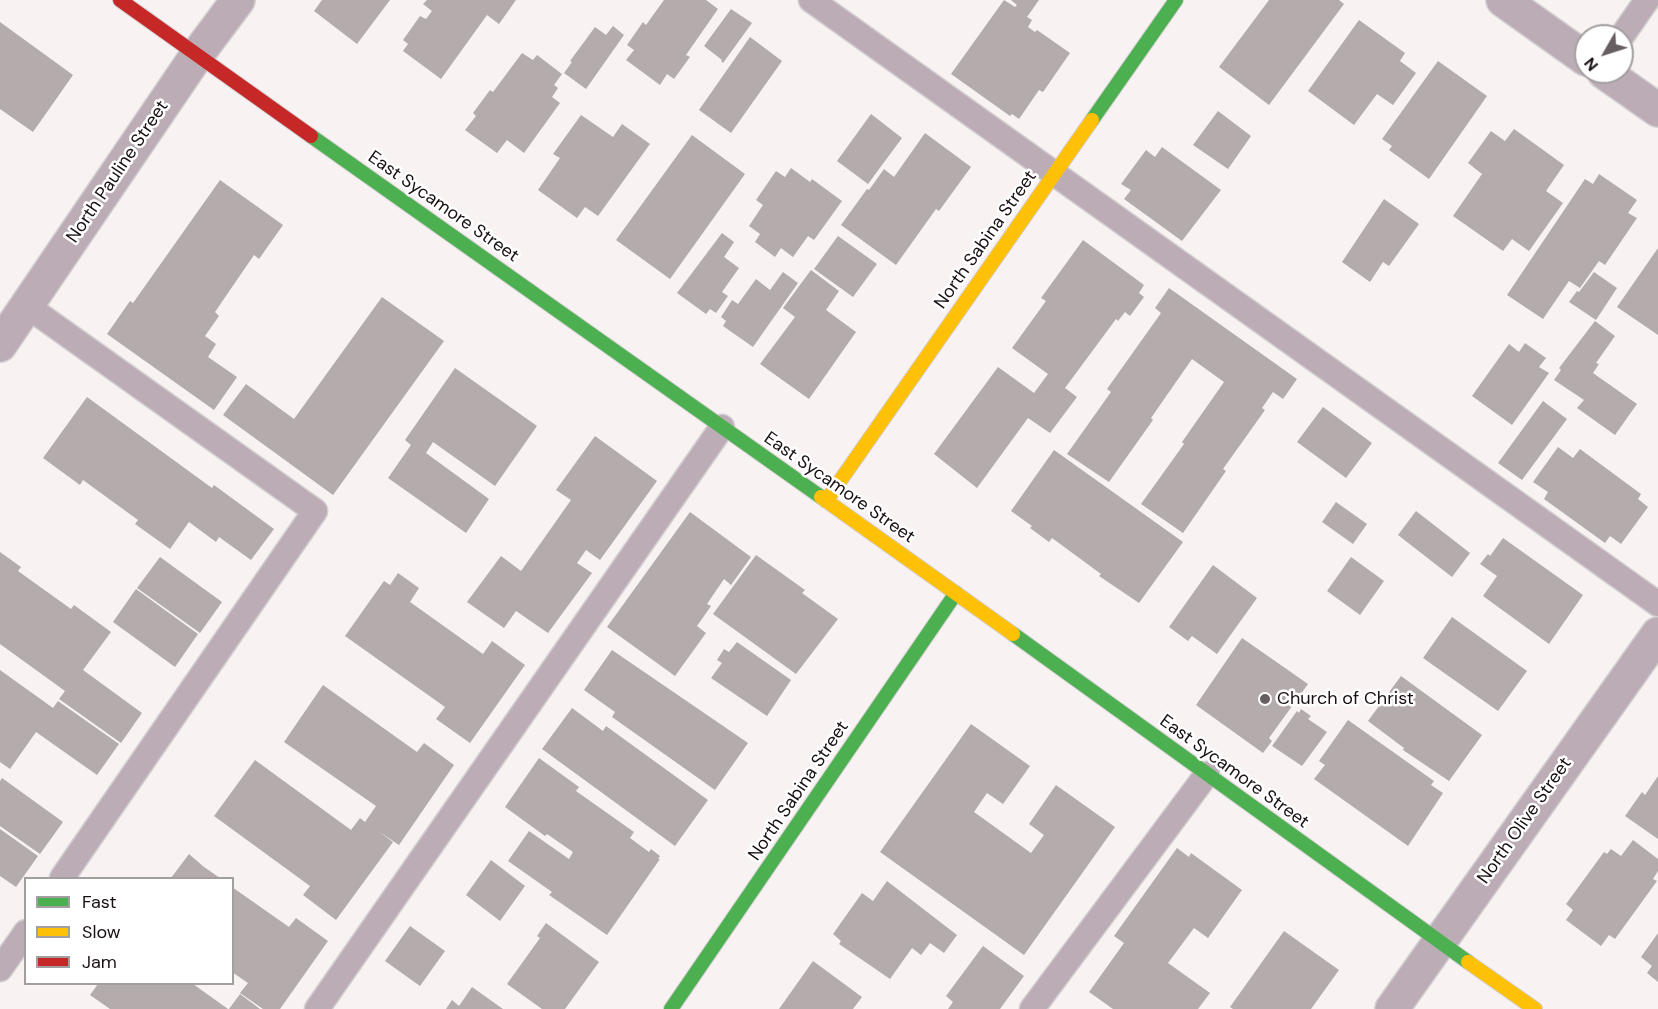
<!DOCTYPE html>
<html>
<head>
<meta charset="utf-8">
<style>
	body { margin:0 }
	#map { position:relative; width:1658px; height:1009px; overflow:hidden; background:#f8f2f3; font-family:"DM Sans",sans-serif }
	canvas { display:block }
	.legend { position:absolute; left:24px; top:877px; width:210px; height:108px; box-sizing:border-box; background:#fff; border:2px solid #a39fa0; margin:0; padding:8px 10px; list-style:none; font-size:18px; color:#190f12 }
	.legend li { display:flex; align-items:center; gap:12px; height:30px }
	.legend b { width:30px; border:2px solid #a39fa0 }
	.north { position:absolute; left:1574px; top:24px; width:60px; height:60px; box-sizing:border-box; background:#fff; border:2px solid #a39fa0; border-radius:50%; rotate:231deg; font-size:16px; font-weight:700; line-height:24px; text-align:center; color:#190f12 }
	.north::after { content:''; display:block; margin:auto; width:21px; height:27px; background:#675e61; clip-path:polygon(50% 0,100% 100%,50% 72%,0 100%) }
</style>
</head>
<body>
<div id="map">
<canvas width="1658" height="1009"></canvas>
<ul class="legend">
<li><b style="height:8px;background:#4caf50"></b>Fast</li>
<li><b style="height:8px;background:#ffc107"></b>Slow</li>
<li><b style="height:8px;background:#c62828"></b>Jam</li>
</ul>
<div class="north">N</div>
</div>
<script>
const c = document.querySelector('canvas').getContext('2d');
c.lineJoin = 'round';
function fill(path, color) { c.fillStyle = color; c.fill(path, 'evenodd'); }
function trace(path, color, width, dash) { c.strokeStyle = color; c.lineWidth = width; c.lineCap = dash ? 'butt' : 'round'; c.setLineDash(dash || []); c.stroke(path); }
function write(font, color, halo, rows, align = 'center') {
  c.font = font + ' "DM Sans",sans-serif'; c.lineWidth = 5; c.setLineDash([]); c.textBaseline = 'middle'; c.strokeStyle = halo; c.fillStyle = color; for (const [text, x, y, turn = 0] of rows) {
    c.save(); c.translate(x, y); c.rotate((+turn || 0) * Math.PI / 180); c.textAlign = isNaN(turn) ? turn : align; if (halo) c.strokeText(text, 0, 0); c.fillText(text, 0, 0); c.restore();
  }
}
fill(new Path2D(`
	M322,0H390L357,44L314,11Z
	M427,0H516L499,24L487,15L441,79L403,51L408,44L403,40L420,16L426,19L432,11L423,4Z
	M664,0H706L718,9L686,55L690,57L674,79L667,74L660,85L626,60L634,50L627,45L643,22L646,25Z
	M1004,0L1015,7L1017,5L1011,0H1039L1027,17L1032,20L1028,27L1035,32L1037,30L1070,53L1043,92L1039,90L1019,119L1012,114L1010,116L951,74Z
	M1269,0H1339L1344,4L1269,105L1219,67Z
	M731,9L752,23L723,63L721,61L722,60L704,46Z
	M1359,20L1405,53L1400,61L1416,73L1393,105L1377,94L1354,125L1308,91Z
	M0,22L73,75L33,132L0,109Z
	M613,26L624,35L586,89L564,73L572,62L570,61L595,27L606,35Z
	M750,37L782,61L731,133L699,110Z
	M522,53L533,60L537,55L562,74L554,85L558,88L552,97L560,103L524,153L507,140L497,153L465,130L476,116L473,113L490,90L493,92Z
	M1438,61L1487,96L1429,179L1389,150L1392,146L1382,139Z
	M1218,111L1251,136L1228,169L1193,145Z
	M871,114L902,138L868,184L837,161Z
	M581,115L613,137L622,124L650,144L598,216L585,207L577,218L538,190L560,158L553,154Z
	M1514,129L1564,165L1546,191L1563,203L1529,251L1512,239L1503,251L1453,216L1482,174L1468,163L1491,131L1505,141Z
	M925,133L971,167L939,211L936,209L896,265L841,225L867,189L869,190L884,169L894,177Z
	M692,135L745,174L670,279L616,240Z
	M1162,147L1221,190L1182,241L1124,199L1131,190L1121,184L1146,150L1155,157Z
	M791,168L810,182L812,179L842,201L814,240L808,236L793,257L781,248L775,257L755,242L760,234L749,226L763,205L756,200L776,171L785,177Z
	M1599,174L1637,200L1628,213L1637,218L1605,265L1599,261L1580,288L1569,281L1543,319L1507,295L1585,179L1593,184Z
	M220,180L283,225L259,259L254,255L215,312L219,316L205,336L216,344L208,357L237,377L214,410L107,334L130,301L133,303Z
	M1384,199L1419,224L1389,266L1383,262L1370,282L1342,262Z
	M722,233L734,242L724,257L739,268L722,292L728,296L716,313L710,309L706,314L677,293Z
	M838,236L877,264L853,297L814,269Z
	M1083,240L1144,285L1139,293L1144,297L1130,316L1125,312L1118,321L1116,319L1065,388L1077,397L1050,433L1028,418L977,488L934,454L998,367L1034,393L1048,374L1012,348L1046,301L1041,298Z
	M1658,248V335L1617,307Z
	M811,270L839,291L826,310L856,332L809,399L760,364L795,317L783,308Z
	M783,272L798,283L753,347L723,326L726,321L721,317L732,300L738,304L756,279L770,290Z
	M1594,272L1617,288L1596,320L1569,302L1577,291L1579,292Z
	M1169,288L1297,379L1283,399L1273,392L1262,408L1265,410L1223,469L1226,471L1183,533L1141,504L1184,444L1182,442L1224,382L1192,359L1151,418L1153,420L1109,482L1067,454L1111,392L1107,389L1161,313L1155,308Z
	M382,297L444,341L333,495L223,415L246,384L294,419Z
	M1595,321L1615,336L1596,363L1599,364L1593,373L1637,404L1615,435L1577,408L1584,400L1554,380L1561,370L1559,368Z
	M1525,343L1546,358L1539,367L1549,373L1512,425L1472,396L1509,344L1519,352Z
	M455,368L537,426L495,486L433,442L426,453L489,499L466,533L388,478L411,445L405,440Z
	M87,397L212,488L214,485L274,529L251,560L219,537L216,542L189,522L170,549L135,524L138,520L83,480L80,485L43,458Z
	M1543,401L1567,419L1522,480L1498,463Z
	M1323,407L1372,443L1346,478L1297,442Z
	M595,436L657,481L600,560L586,550L577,563L592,573L548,633L516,611L504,628L467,602L501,556L521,571L571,500L556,490Z
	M1558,447L1573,458L1580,449L1641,494L1638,499L1648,507L1621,544L1610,536L1605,543L1544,499L1548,492L1533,482Z
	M1054,450L1183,542L1139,603L1099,576L1101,574L1052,538L1049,542L1030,528L1032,526L1011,511Z
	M1336,502L1367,524L1353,544L1322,522Z
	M1416,511L1470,553L1452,577L1398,535Z
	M690,512L751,557L731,585L724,579L707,604L711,606L697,626L706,633L675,676L607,627Z
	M1503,538L1583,595L1549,644L1483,596L1497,576L1480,564L1488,554L1490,556Z
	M0,552L21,567L18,571L71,609L74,605L111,632L83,670L142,713L121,743L59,699L65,691L0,644Z
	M756,555L805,590L802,593L838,619L796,674L713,614Z
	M160,557L222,602L200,633L137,588Z
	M1351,557L1384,581L1360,615L1327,591Z
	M1213,565L1257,598L1217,654L1192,636L1188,641L1169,627Z
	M398,573L419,588L410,602L483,654L492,641L525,665L470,743L436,719L445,707L345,636L384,581L390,585Z
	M136,589L198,634L175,667L113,622Z
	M1452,617L1527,671L1498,711L1423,658Z
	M1242,638L1308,684L1269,738L1272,741L1263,753L1196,705Z
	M737,642L791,680L767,716L711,678L722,663L717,660L724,649L729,652Z
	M612,650L748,743L715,790L612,717L615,712L584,690Z
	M0,670L53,708L58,701L119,744L97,775L36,732L10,769L0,762Z
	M1401,676L1482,735L1449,781L1403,750L1404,748L1368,721Z
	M323,685L417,752L424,743L454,765L399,845L378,831L393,842L336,920L303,895L310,886L214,816L255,760L351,830L360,818L365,822L376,806L284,742Z
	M572,708L603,731L606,726L708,800L675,846L542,749Z
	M1301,709L1311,716L1308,719L1327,732L1302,766L1272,746L1297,711L1299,713Z
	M1348,720L1434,781L1431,785L1443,793L1408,846L1314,779L1325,765L1319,761Z
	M971,724L1030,766L1003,804L987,793L974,812L1031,853L1044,835L1029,824L1056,785L1115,827L1024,955L880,852Z
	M539,758L579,787L576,791L634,832L630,838L649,852L651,849L660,856L658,859H660L607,935L549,895L552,892L508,861L529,831L569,859L573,852L547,834L545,836L505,807Z
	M1658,776V839L1625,816L1642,792L1645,795Z
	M2,778L63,822L40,854L0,826V781Z
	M0,829L38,856L16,887L0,876Z
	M1633,840L1658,859V871L1653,879L1657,881L1615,939L1609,935L1601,946L1566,920L1573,910L1566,904L1604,852L1607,854L1611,849L1621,856Z
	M1177,848L1189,857L1191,853L1242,890L1208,938L1194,928L1168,963L1210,993L1198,1009H1113L1089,992L1124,943L1114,936Z
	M189,854L204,867L220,878H171Z
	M491,860L525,886L500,921L466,895Z
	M887,881L957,935L944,953L930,943L921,955L912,948L890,979L839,944L841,941L833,934L862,893L873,901Z
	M232,887L289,927L296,918L328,941L280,1009H263L240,993L248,983L232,972Z
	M546,923L599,962L565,1009H542L507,984L540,938L537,936Z
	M410,926L445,951L420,986L385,961Z
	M1284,931L1339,970L1311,1009H1233L1230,1007Z
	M1658,933V982L1647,973L1652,966L1641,957Z
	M983,946L1024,976L1000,1009H948L953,1002L946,996Z
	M813,961L862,997L853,1009H779Z
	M98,984H193L228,1009H110L90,995Z
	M472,987L503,1009H446L452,1000L459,1006Z
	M240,994L260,1009H229Z`), '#b3abac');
const lane = new Path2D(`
	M811,0L1658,604
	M1622,36L1647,0
	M27,306L315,511L62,878
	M0,969L26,932
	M317,1009L722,427
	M1032,1009L1207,774`);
const street = new Path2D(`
	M1503,0L1586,59
	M1604,72L1658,110
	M0,345L197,55L238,0
	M1392,1009L1658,634`);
const fast = new Path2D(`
	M1092,120L1176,0
	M311,136L821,497
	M1013,634L1468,962
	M671,1009L956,593`);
const slow = new Path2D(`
	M821,497L1013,634
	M826,501L1092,120
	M1468,962L1535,1009`);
const jam = new Path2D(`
	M120,0L311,136`);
trace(lane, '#d3cfd0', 27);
trace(street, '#d3cfd0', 36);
trace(fast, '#d3cfd0', 16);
trace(slow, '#d3cfd0', 16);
trace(jam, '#d3cfd0', 16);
trace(lane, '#bbacb6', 24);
trace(street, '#bbacb6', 33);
trace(fast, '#4caf50', 14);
trace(slow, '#ffc107', 14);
trace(jam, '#c62828', 14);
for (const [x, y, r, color] of [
	[1265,699,6,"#675e61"]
]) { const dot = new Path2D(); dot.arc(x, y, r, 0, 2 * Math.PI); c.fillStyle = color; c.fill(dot); trace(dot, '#fff', 2); }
write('18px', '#190f12', '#fff', [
	["North Pauline Street",118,172,-56],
	["East Sycamore Street",443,207,35],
	["North Sabina Street",986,240,-55],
	["East Sycamore Street",839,488,35],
	["East Sycamore Street",1234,772,36],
	["North Sabina Street",799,791,-56],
	["North Olive Street",1525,821,-55]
]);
write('18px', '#190f12', '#fff', [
	["Church of Christ",1277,699]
], 'left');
</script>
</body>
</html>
